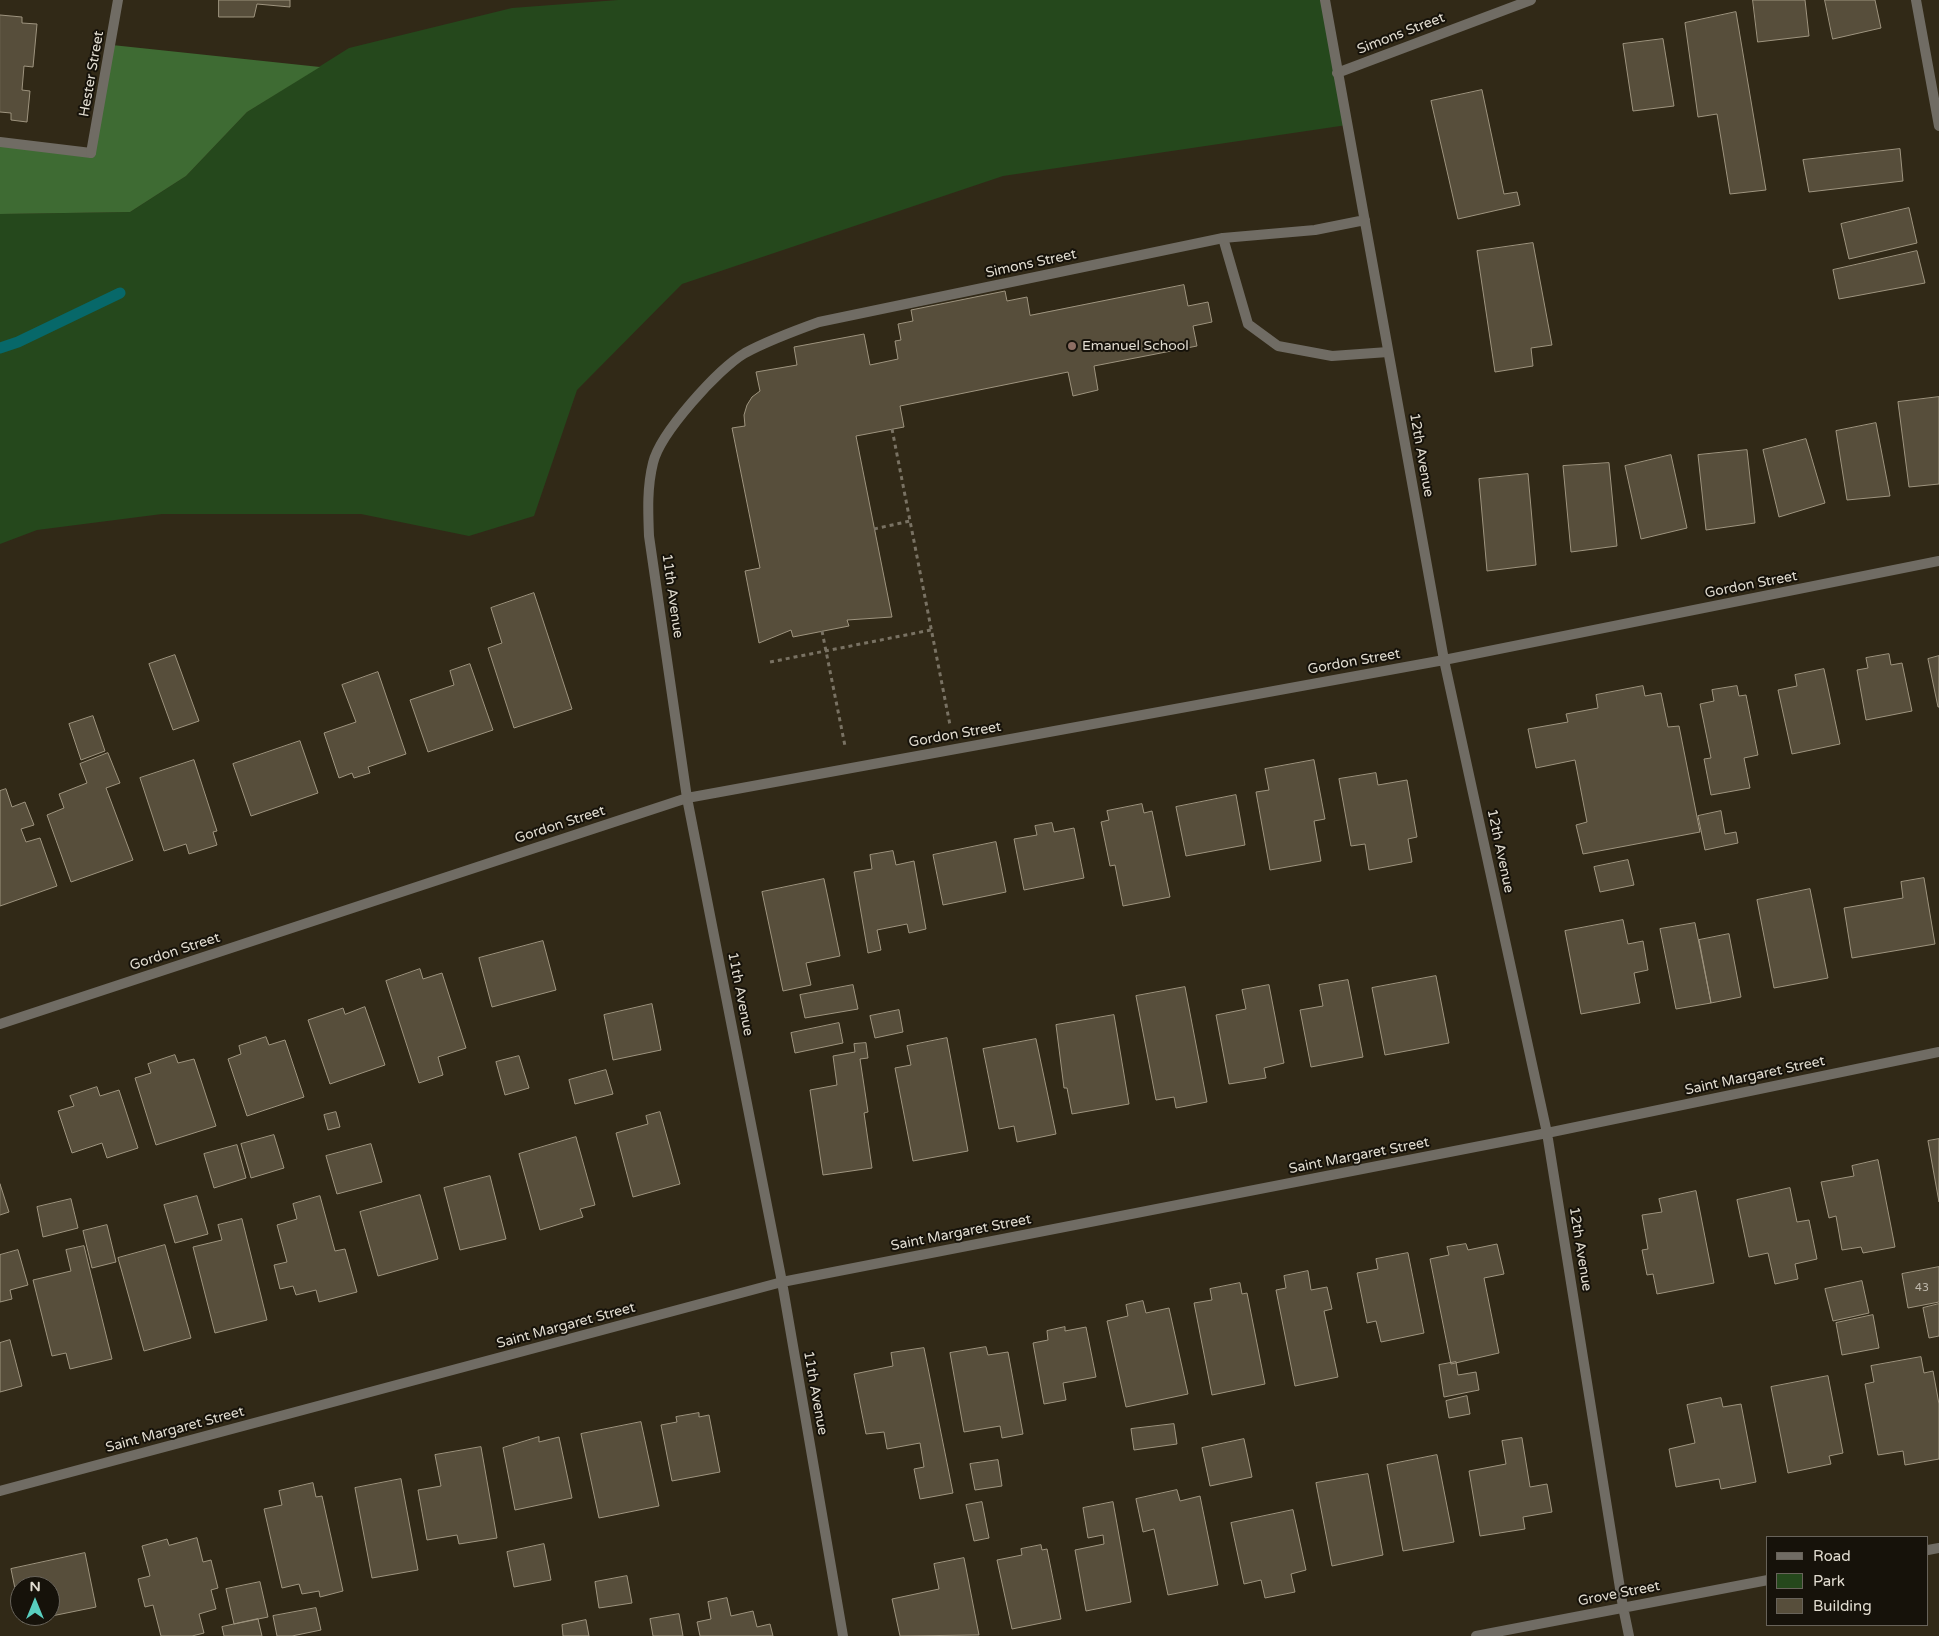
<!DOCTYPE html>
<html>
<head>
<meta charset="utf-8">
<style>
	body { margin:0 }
	#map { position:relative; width:1939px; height:1636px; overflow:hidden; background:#312917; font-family:"Varela Round",sans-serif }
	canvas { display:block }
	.legend { position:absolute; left:1766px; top:1536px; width:162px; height:90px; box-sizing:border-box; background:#16120a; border:1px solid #68635a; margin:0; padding:6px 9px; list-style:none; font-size:15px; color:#e2ddd1 }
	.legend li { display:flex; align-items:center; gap:10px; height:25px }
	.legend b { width:25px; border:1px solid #68635a }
	.north { position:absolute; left:10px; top:1576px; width:50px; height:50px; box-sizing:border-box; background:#16120a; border:1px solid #68635a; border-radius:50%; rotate:0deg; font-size:14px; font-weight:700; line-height:20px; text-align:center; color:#e2ddd1 }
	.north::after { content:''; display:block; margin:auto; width:18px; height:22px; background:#58cebf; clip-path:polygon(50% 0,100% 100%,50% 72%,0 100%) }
</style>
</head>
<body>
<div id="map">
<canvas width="1939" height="1636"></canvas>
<ul class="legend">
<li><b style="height:6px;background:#706c64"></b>Road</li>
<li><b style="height:14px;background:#25481c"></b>Park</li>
<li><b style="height:14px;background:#574e3b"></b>Building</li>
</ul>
<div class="north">N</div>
</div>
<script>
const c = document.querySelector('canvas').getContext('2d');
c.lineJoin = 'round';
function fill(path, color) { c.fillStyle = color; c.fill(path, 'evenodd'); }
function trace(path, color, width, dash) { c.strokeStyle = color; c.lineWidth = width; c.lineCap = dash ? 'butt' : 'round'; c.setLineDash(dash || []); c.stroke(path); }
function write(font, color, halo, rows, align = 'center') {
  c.font = font + ' "Varela Round",sans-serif'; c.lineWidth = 4; c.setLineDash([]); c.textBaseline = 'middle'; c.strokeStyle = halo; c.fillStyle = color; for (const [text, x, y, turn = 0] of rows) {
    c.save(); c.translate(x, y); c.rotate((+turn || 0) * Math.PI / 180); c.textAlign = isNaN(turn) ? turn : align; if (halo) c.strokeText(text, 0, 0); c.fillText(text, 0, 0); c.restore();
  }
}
fill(new Path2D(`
	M618,0H1325L1347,125L1003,176L682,284L577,390L534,516L469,536L361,514H162L37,530L0,544V214L130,212L186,176L247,112L349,48L512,8Z`), '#25481c');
fill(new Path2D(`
	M112,45L320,67L247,112L186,176L130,212L0,214V142L91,153Z`), '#3e6b33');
trace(new Path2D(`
	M0,348L18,342L120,293`), '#076869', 11);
const building = new Path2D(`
	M219,0H290V7L257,4L254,17H219Z
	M1753,0H1805L1809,36L1758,42Z
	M1825,0H1875L1881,28L1833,39Z
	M1736,12L1766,190L1730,194L1717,114L1698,117L1685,23Z
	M0,15L22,17V23L37,24L33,67L24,66L22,90L30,91L27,122L11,120V113L0,112Z
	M1663,39L1674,106L1633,111L1623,44Z
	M1482,90L1504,194L1517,192L1520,205L1458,219L1431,101Z
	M1900,149L1903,181L1809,192L1803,160Z
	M1909,208L1917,243L1849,259L1841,224Z
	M1533,243L1552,345L1531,348L1533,366L1495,372L1477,251Z
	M1917,251L1925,283L1839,299L1833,270Z
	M1184,285L1188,306L1208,302L1212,322L1193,326L1197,346L1094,366L1098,390L1073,396L1068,372L900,406L904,427L856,436L892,617L847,620L849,626L793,637L791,630L759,643L745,571L760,568L732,428L745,426L744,415L747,405L752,397L760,391L756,372L797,365L794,347L864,334L870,365L898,359L895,341L901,340L898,324L913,321L911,310L1005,291L1007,301L1027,297L1030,315Z
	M1939,397V484L1909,487L1898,402Z
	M1876,423L1890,496L1847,500L1836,431Z
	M1806,439L1825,503L1779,517L1763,450Z
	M1747,450L1755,523L1706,530L1698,455Z
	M1671,455L1687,528L1641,539L1625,466Z
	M1609,463L1617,546L1571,552L1563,466Z
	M1528,474L1536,565L1487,571L1479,479Z
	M534,593L572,709L514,728L488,648L502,643L491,608Z
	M1889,654L1891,665L1902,663L1912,711L1866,720L1857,670L1868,668L1866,658Z
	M175,655L199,721L173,730L149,664Z
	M1939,656V707H1938L1928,659Z
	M470,664L493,730L428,752L410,700L454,685L450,671Z
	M1824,669L1840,744L1792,754L1778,690L1797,686L1795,675Z
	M378,672L406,754L368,767L370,773L354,778L352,773L339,778L324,733L356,722L342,685Z
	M1643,686L1645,696L1661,693L1668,727L1679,726L1700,832L1583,854L1576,825L1587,822L1575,760L1536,768L1528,729L1568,722L1566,714L1598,708L1596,695Z
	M1737,686L1739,696L1746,695L1758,755L1744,758L1750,788L1711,795L1704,759L1711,758L1700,704L1714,701L1712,690Z
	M93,716L105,751L81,760L69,724Z
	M300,741L318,793L251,816L233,764Z
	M108,753L120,783L106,788L133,860L71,882L47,815L64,808L59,794L87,783L80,764Z
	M194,760L217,831L213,832L217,845L189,854L186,844L164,851L140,778Z
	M1314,760L1325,819L1314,821L1321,861L1270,870L1256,792L1269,790L1265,769Z
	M1376,773L1378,785L1407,780L1417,837L1408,839L1412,862L1369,870L1365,844L1351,846L1339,779Z
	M6,789L12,807L25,802L34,825L21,829L26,842L40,838L57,886L0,906V791Z
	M1236,795L1245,845L1186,856L1176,807Z
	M1142,804L1144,813L1152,811L1170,897L1123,906L1115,865L1110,866L1101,822L1109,820L1107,811Z
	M1721,811L1725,834L1736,832L1738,843L1705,850L1698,816Z
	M1052,823L1054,832L1074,828L1084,878L1024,890L1014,839L1037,835L1035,826Z
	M996,842L1006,892L943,905L933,855Z
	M893,851L896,865L914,861L926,929L909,933L907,924L877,930L881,950L868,953L854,872L872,869L870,855Z
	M1628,860L1634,885L1600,892L1594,867Z
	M1924,878L1935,944L1852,958L1844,908L1903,898L1901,882Z
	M824,879L840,956L806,963L811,985L783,991L762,892Z
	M1810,889L1828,978L1774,988L1757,900Z
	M1623,920L1628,944L1643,941L1648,970L1634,973L1640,1003L1581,1014L1565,931Z
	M1695,923L1711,1003L1676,1009L1660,929Z
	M1729,934L1741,997L1711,1003L1699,940Z
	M543,941L556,990L492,1007L479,958Z
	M420,969L423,979L442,973L466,1048L438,1057L443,1075L419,1083L386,981Z
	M1436,976L1449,1043L1385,1055L1372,988Z
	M1348,980L1363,1057L1311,1067L1300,1010L1323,1006L1319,985Z
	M853,985L858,1009L805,1018L800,995Z
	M1269,985L1284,1063L1264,1068L1266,1078L1229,1084L1216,1015L1246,1009L1242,990Z
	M1185,987L1207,1102L1176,1108L1174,1097L1156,1100L1136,996Z
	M652,1004L661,1050L613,1060L604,1015Z
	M365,1007L385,1065L330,1084L308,1020L343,1008L345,1014Z
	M899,1010L903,1032L875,1038L870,1016Z
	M1114,1015L1129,1104L1072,1114L1067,1088H1064L1056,1025Z
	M839,1023L843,1043L795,1053L791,1033Z
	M266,1037L269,1045L285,1040L304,1097L247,1116L228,1059L241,1054L239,1046Z
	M947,1038L968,1151L913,1161L895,1068L911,1065L907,1046Z
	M1036,1039L1056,1134L1017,1142L1014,1126L999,1129L983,1049Z
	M866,1043L868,1058L860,1059L868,1112L864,1113L872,1168L823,1175L810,1090L837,1085L833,1056L855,1052L854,1044Z
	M175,1055L178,1063L194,1059L216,1126L156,1145L135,1078L151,1073L148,1064Z
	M519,1056L529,1088L505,1095L496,1062Z
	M606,1070L613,1094L575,1104L569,1080Z
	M97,1087L100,1096L119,1090L138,1148L107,1158L102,1143L72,1153L58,1111L74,1106L70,1096Z
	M336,1112L340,1127L328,1130L324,1115Z
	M660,1112L680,1184L633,1197L616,1133L648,1124L646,1116Z
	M274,1135L284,1168L251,1178L241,1144Z
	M576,1137L595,1205L580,1209L583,1217L540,1230L519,1154Z
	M1939,1139V1202L1928,1141Z
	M371,1144L382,1182L337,1194L326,1156Z
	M237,1145L246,1178L214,1188L204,1154Z
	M1878,1160L1895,1247L1863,1253L1861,1247L1842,1250L1836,1216L1829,1218L1821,1182L1854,1176L1852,1166Z
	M490,1176L506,1239L460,1250L444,1188Z
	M0,1184L9,1212L0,1215Z
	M1790,1188L1797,1222L1809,1220L1817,1259L1795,1264L1798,1279L1775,1284L1768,1253L1749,1257L1737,1200Z
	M1696,1191L1714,1283L1657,1294L1653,1274L1647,1275L1642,1250L1648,1249L1642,1215L1662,1212L1659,1199Z
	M420,1195L438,1259L378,1276L360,1212Z
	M197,1196L208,1234L175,1243L164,1205Z
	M320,1196L335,1251L345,1249L357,1292L319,1302L316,1290L296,1295L293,1286L280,1289L274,1265L287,1262L277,1225L297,1219L293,1204Z
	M71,1199L78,1228L43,1237L37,1207Z
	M242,1219L267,1320L215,1333L193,1247L222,1240L218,1225Z
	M107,1225L116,1262L92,1268L83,1231Z
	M1466,1244L1468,1250L1497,1244L1504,1274L1484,1278L1499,1353L1451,1364L1430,1259L1449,1255L1447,1247Z
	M165,1245L191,1338L144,1351L118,1258Z
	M84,1246L112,1359L70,1369L66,1353L52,1356L33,1280L71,1271L66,1250Z
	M18,1250L28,1285L10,1290L12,1299L0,1302V1255Z
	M1408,1253L1424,1333L1381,1342L1376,1321L1367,1323L1357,1273L1378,1269L1376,1259Z
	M1939,1267V1302L1908,1308L1902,1274Z
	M1308,1271L1311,1290L1327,1287L1332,1309L1324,1311L1338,1377L1295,1386L1276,1290L1286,1288L1284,1276Z
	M1862,1281L1869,1313L1833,1321L1825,1289Z
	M1240,1283L1242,1294L1247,1293L1265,1384L1212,1395L1194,1303L1212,1300L1210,1289Z
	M1143,1301L1146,1313L1169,1308L1188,1394L1126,1407L1107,1321L1128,1316L1126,1305Z
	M1939,1304V1336L1929,1338L1923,1308Z
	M1873,1315L1879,1348L1842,1355L1836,1323Z
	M1065,1327V1331L1086,1327L1096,1377L1063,1383L1066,1400L1044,1404L1033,1343L1048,1340L1047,1331Z
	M10,1340L22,1386L0,1392V1343Z
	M986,1347L988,1355L1008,1352L1023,1434L1002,1438L1000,1426L964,1432L950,1353Z
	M924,1348L953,1493L920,1499L914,1469L924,1467L920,1443L887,1449L884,1432L866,1434L854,1374L893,1366L891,1353Z
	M1921,1357L1924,1373L1933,1371L1939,1404V1459L1905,1465L1903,1451L1878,1455L1865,1384L1874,1382L1871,1366Z
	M1456,1362L1458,1375L1476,1372L1479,1390L1444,1397L1439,1365Z
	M1828,1376L1843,1453L1829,1456L1831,1464L1788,1473L1771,1387Z
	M1467,1396L1470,1414L1449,1418L1446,1401Z
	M1721,1398L1723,1407L1741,1404L1756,1482L1721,1489L1719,1479L1676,1487L1669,1449L1695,1443L1687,1405Z
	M699,1413V1417L709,1415L720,1472L672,1481L661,1425L677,1422L676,1417Z
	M641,1422L659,1506L599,1518L581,1434Z
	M1174,1424L1177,1444L1134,1450L1131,1429Z
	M539,1437V1442L559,1437L572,1498L515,1510L503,1448Z
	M1522,1438L1530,1487L1547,1484L1552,1512L1523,1517L1525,1529L1480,1536L1469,1471L1506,1464L1502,1441Z
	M1244,1439L1252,1477L1210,1486L1202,1448Z
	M481,1447L497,1538L459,1544L457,1535L427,1540L418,1490L441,1486L435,1455Z
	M1437,1455L1454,1542L1403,1551L1387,1465Z
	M998,1460L1002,1486L975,1490L970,1464Z
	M1368,1474L1383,1555L1332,1566L1316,1483Z
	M401,1479L418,1570L372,1578L355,1488Z
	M313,1483L316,1497L322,1496L343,1591L320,1597L319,1591L302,1594L299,1584L282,1588L264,1509L282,1505L279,1491Z
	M1177,1490L1180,1501L1200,1496L1218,1585L1168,1595L1154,1529L1143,1532L1136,1499Z
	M982,1502L989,1538L974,1541L966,1505Z
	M1113,1502L1131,1602L1086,1611L1075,1550L1104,1544L1103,1535L1088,1538L1083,1508Z
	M1293,1510L1306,1570L1291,1574L1295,1592L1265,1598L1261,1580L1244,1584L1231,1523Z
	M197,1538L203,1562L211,1560L218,1588L211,1590L216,1609L199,1614L204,1633L192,1636H161L153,1605L145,1607L138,1579L150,1576L142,1546L167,1539L169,1545Z
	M544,1544L551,1580L514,1587L507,1552Z
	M1041,1545L1042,1550L1047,1549L1061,1619L1012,1629L997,1560L1022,1555L1021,1549Z
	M85,1553L96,1607L22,1622L21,1616H50V1586H20V1613L11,1569Z
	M964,1558L979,1635L900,1636L892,1599L939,1589L934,1564Z
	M627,1576L632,1603L599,1608L595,1582Z
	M260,1582L268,1617L234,1624L226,1589Z
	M727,1598L731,1616L753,1611L757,1627L770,1624L773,1636H700L697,1622L711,1619L708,1602Z
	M316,1608L321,1630L292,1636H277L273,1616Z
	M679,1614L683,1636H653L650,1619Z
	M258,1619L262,1636H224L222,1627Z
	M586,1620L589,1636H563L562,1625Z`);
fill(building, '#574e3b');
trace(building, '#9e947f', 1);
trace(new Path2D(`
	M892,429L950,725
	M874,529L910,521
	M822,631L845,746
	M770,662L931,630`), '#797263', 3, [4, 4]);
trace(new Path2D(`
	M0,142L91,153
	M1223,238L1248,324L1278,346L1332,356L1388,352`), '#706c64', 10);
trace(new Path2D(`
	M1325,0L1444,660L1547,1133L1623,1607L1629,1636
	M1916,0L1939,126
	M1337,73L1531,0
	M91,153L118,0
	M0,1024L687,798L1444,660L1939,561
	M0,1491L782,1282L1547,1133L1939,1052
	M1928,1550L1939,1548
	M843,1636L782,1282L687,798L649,536C648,511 647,487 653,463C660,433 718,369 745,353C769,340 794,331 819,322L1223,238L1315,230L1365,220
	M1476,1636L1768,1580`), '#706c64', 10);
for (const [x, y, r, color] of [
	[1072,346,5,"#8d6e63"]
]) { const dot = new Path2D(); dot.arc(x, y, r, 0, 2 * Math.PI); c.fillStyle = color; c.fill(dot); trace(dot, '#16120a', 2); }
write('11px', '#bfb9ac', null, [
	["43",1922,1288]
]);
write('14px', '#e2ddd1', '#16120a', [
	["Simons Street",1401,34,-21],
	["Hester Street",92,74,-80],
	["Simons Street",1031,264,-12],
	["12th Avenue",1421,455,80],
	["Gordon Street",1751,585,-11],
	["11th Avenue",672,596,82],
	["Gordon Street",1354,662,-10],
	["Gordon Street",955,735,-10],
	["Gordon Street",560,825,-18],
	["12th Avenue",1500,851,78],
	["Gordon Street",175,952,-18],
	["11th Avenue",740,994,79],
	["Saint Margaret Street",1755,1076,-12],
	["Saint Margaret Street",1359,1156,-11],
	["Saint Margaret Street",961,1233,-11],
	["12th Avenue",1580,1249,81],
	["Saint Margaret Street",566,1326,-15],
	["11th Avenue",815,1393,80],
	["Saint Margaret Street",175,1430,-15],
	["Grove Street",1619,1594,-11]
]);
write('14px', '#e2ddd1', '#16120a', [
	["Emanuel School",1082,346]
], 'left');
</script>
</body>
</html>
